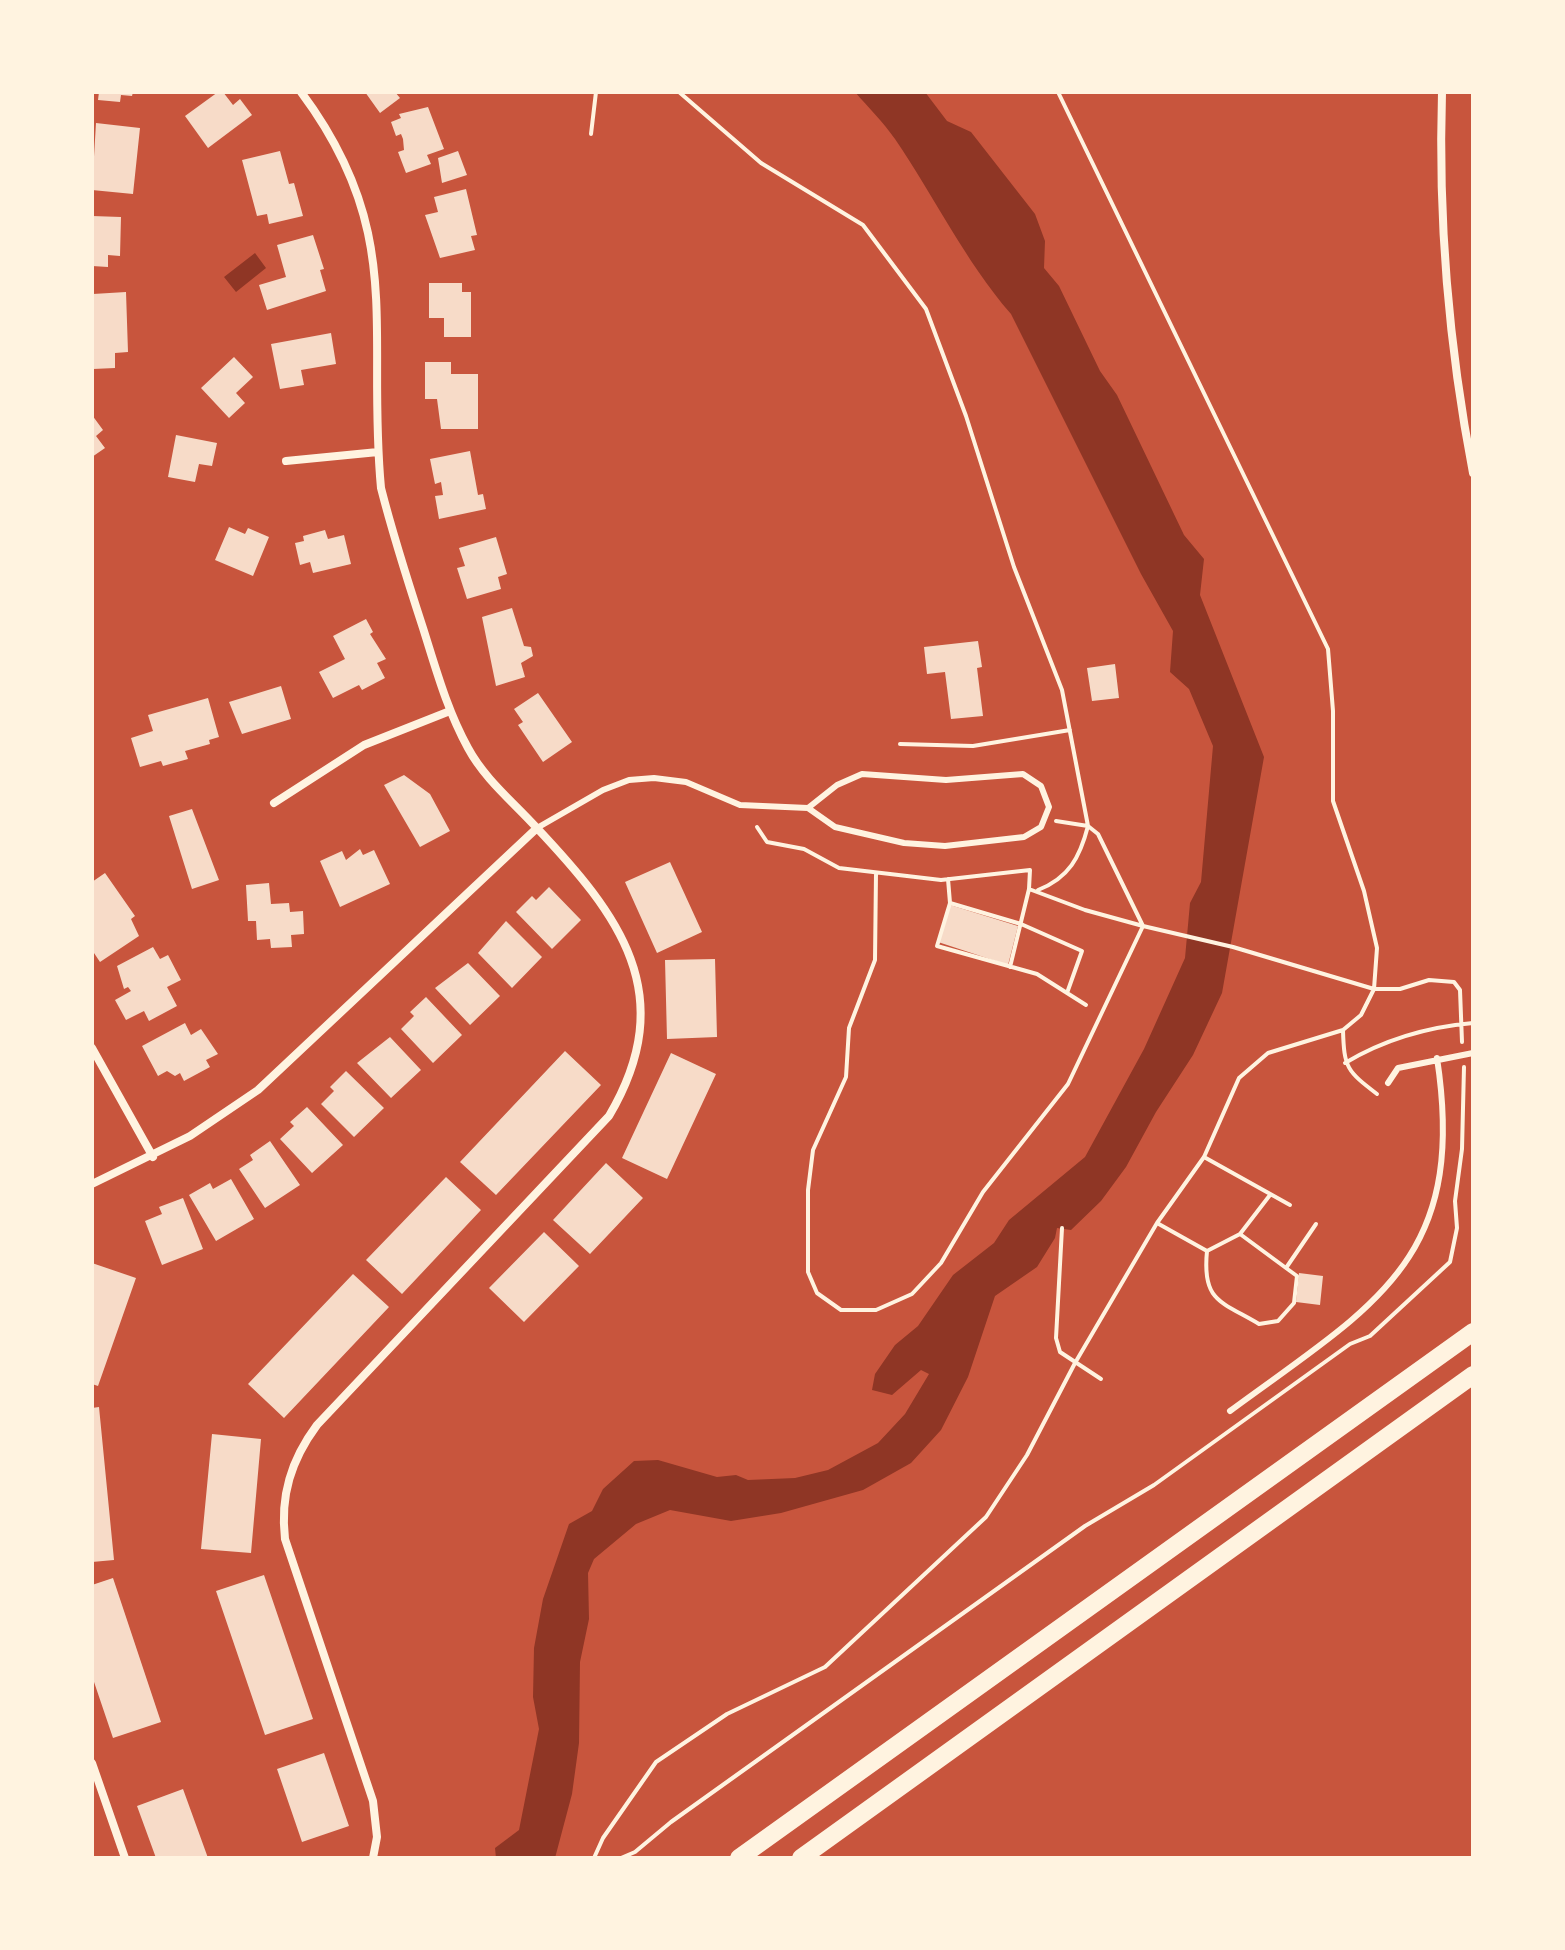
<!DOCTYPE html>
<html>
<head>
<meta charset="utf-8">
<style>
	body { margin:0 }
	#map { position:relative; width:1565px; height:1950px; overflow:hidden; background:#c8553d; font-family:Cabin,sans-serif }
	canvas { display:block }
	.frame { position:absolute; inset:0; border:94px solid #fff3e0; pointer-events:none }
</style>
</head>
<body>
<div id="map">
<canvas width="1565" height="1950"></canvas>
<div class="frame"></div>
</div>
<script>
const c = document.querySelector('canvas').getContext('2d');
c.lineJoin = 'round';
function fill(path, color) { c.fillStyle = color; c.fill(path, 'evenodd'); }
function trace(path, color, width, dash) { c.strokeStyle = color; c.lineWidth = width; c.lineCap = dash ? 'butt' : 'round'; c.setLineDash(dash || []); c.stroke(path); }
fill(new Path2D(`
	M855,92H925L947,121L971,132L1035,214L1045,241L1044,268L1059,286L1100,371L1117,395L1184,535L1204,559L1200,595L1264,757L1222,993L1193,1055L1156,1112L1126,1167L1101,1201L1071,1230L1057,1228L1055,1238L1037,1267L995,1296L968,1377L941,1430L911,1463L863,1490L781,1513L731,1521L670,1510L636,1524L594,1559L588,1573L589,1619L580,1662L579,1743L572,1794L555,1858H496L495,1848L519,1830L539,1729L533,1697L534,1648L543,1599L569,1524L592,1511L603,1489L634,1461L658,1460L717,1477L736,1475L748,1480L795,1478L828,1470L878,1443L905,1414L929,1374L921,1370L892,1395L872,1390L875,1374L895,1345L918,1326L953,1275L994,1243L1009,1220L1085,1157L1144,1049L1185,958L1190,903L1201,882L1213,746L1189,689L1170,672L1173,631L1141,574L1011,314C965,261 934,196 895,139C883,122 868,107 855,92Z
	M255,253L266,268L236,292L224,277Z`), '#8f3625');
fill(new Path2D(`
	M99,92H133L132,96L121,95L120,102L98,100Z
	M218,92H223L233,105L240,99L252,115L208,148L185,116Z
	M365,92H395L400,98L380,113Z
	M428,107L444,149L427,155L431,164L406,173L398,152L404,150L403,139L401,134L396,136L391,122L401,118L399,114Z
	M96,123L140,128L133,194L92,190Z
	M280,151L289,184L294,183L303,216L269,224L267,214L257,216L242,160Z
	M458,151L467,175L442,183L438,158Z
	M466,189L477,235L471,236L475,250L440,258L425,215L438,212L434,197Z
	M92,216L121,217L120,256L108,255V267L92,266Z
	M313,235L324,269L320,270L326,291L267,310L259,285L286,277L277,245Z
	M429,283H462V292H471V337H444V318H429Z
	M126,292L128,352L115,353V368L93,369V294Z
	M331,333L336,364L301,370L304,385L280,389L271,344Z
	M234,357L253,377L236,393L245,403L229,418L201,388Z
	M425,362H451V374H478V429H441L437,399H425Z
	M92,415L103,430L96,436L105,448L92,457Z
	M176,435L217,443L212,466L199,464L195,482L168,477Z
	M470,451L478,495L483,494L486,509L439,519L435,496L443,495L441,482L435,484L430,459Z
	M229,527L245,534L248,528L269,537L253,576L215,560Z
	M325,530L328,539L344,535L351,564L313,573L310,562L300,565L295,543L304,541L303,536Z
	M496,537L507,574L498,577L501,589L467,599L457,568L465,566L459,548Z
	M512,608L524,646L531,647L533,656L521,663L525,677L496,686L482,617Z
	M366,619L373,632L370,634L386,659L377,663L385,678L362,690L359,685L333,698L319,672L345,659L333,636Z
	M978,641L982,667L977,668L983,716L951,719L945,672L927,674L924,647Z
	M1115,664L1119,698L1092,701L1087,668Z
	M281,686L291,719L242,734L229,702Z
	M538,693L572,742L543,762L518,725L523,722L514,709Z
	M208,698L219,737L209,740L210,744L185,751L188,759L163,766L161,761L140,767L131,738L153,731L148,715Z
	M404,775L430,794L450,831L420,847L384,785Z
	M192,809L219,880L192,889L169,816Z
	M360,849L363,855L374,850L390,884L340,907L320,861L342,851L346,860Z
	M670,862L702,932L657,953L625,882Z
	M105,873L135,916L131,919L139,936L100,962L92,950V882Z
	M269,883L271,904L289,903L290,912L303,911L304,934L291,935L292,947L271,948L270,939L257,940L256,921H248L246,885Z
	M549,887L581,920L552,949L516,912L532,896L536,900Z
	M950,905L1018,926L1008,965L938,942Z
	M506,921L542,957L512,988L478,953Z
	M153,947L160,959L168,955L181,980L167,987L177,1006L149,1021L144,1011L126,1020L115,1000L131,991L128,987L124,989L117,966Z
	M715,959L717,1037L667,1039L665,960Z
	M468,963L500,996L470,1025L435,988Z
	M426,997L462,1035L433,1063L401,1029L414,1016L410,1012Z
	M185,1023L191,1035L201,1029L218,1054L206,1060L210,1067L184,1081L180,1073L175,1076L167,1071L158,1076L142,1046Z
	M390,1037L421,1070L391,1098L357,1063Z
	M565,1051L601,1085L496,1195L460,1162Z
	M671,1053L716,1074L667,1179L622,1158Z
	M346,1071L384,1108L354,1137L321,1104L334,1091L330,1087Z
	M307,1107L343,1145L312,1173L280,1139L294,1126L290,1122Z
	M270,1141L300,1185L265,1208L239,1169L253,1160L250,1155Z
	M606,1163L643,1198L590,1254L553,1220Z
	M446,1177L481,1210L402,1294L366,1260Z
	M231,1179L254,1219L216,1241L189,1195L210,1183L213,1189Z
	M183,1198L203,1249L162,1265L145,1221L162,1214L159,1207Z
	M544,1232L579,1266L524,1322L489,1288Z
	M92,1263L136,1278L98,1386L92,1384Z
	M1299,1273L1323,1276L1320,1305L1296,1302Z
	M353,1274L389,1307L284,1418L248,1384Z
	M99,1407L114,1560L92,1562V1408Z
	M212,1434L261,1439L251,1553L201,1549Z
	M264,1575L313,1719L265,1735L216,1591Z
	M113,1578L161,1722L113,1738L92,1676V1585Z
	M324,1753L349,1826L302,1842L277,1769Z
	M183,1789L208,1858H156L137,1806Z`), '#f7dbc8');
trace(new Path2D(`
	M679,92L761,163L863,225L926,309L966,416L1014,567L1062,690L1088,826L1098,834L1143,926L1233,947L1374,989H1400L1429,980L1454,982L1460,990L1462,1042
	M591,134L596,92
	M900,744L973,746L1070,730
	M757,827L767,842L804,849L839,868L941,880L1030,870L1029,889L1010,967
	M876,873L875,960L849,1028L846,1077L813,1150L808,1190V1272L817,1293L841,1310H876L912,1294L941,1263L983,1192L1068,1084L1143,926L1085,910L1029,889
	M948,879L950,903L937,946L1037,974L1086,1005
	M1038,890C1069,878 1080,857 1088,826L1056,821
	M950,903L1021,924L1082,951L1067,993
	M1343,1030C1344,1068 1347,1071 1377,1094
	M1345,1063C1385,1039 1427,1027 1473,1023
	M1204,1157L1290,1205
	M1157,1223L1207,1251L1240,1234L1270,1195
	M1062,1228L1056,1338L1060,1352L1101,1379
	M1240,1234L1286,1268L1316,1224
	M1207,1251C1202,1301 1220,1301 1259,1324L1278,1321L1294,1303L1297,1276L1286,1268
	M594,1858L603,1838L656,1762L727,1714L825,1667L986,1517L1027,1455L1075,1363L1157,1223L1204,1157L1239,1078L1268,1053L1343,1030L1361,1015L1374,989L1377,948L1364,891L1333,801V711L1328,649L1058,92
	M621,1858L635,1852L671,1822L1085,1526L1154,1485L1350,1344L1370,1336L1450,1262L1457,1228L1455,1201L1462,1149L1464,1067`), '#fff3e0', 4);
trace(new Path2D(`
	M537,828L603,790L629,780L654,778L686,782L740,805L808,808L835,827L904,843L945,846L1024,837L1041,827L1049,807L1041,786L1023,774L946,780L862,774L837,785L808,808
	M1388,1083L1398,1068L1473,1053
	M1230,1411C1374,1305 1468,1261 1437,1058`), '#fff3e0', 6);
trace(new Path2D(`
	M301,92C407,234 366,329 381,488C393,535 408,582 423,628C436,669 447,710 468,748C484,778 512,801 535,826C619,915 681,994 609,1116L317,1425C291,1460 280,1496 285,1539L373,1801L377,1837L373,1858
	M1442,92C1438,220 1449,348 1473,473
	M286,461L378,452
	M274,803L364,745L450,711
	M92,1048L153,1157
	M92,1184L190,1136L258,1090L537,828
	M92,1763L125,1858`), '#fff3e0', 8);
trace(new Path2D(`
	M739,1858L1473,1332
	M801,1858L1473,1375`), '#fff3e0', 18);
</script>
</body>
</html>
